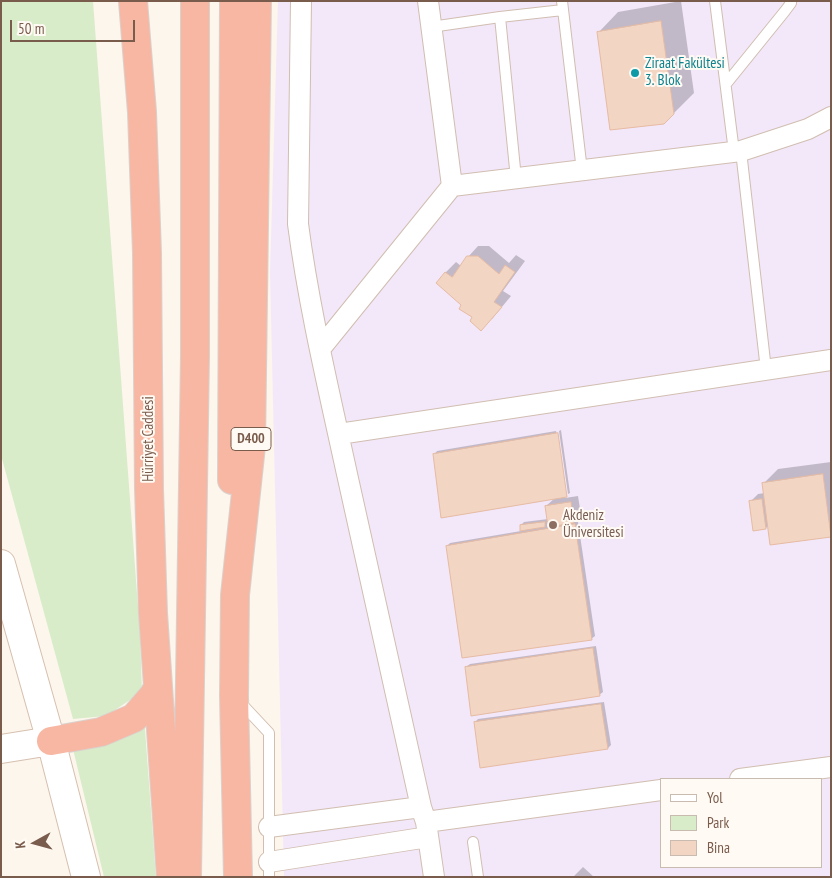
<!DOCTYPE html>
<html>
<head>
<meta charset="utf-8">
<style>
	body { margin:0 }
	#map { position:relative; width:832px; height:878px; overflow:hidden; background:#fdf6ec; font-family:"PT Sans Narrow",sans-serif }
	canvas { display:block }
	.frame { position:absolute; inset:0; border:2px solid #7a5c4d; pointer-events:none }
	.legend { position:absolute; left:660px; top:778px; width:162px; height:90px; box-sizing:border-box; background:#fffaf3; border:1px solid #cabbb1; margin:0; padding:6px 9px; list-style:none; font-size:15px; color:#7a5c4d }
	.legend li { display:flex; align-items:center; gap:10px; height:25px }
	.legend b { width:25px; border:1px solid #cabbb1 }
	.north { position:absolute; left:10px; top:818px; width:50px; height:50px; -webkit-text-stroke:4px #fffaf3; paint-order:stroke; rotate:263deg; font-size:14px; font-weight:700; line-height:20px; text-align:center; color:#7a5c4d }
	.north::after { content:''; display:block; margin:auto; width:18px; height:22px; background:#7a5c4d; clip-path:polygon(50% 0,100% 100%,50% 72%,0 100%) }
	.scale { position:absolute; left:10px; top:20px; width:125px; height:22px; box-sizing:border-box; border:2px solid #7a5c4d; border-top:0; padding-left:6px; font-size:15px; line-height:18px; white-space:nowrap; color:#7a5c4d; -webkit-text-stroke:4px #fffaf3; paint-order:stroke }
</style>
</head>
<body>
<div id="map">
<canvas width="832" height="878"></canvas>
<div class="frame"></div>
<ul class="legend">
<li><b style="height:6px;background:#fff"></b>Yol</li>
<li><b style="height:14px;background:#d8ecc9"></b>Park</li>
<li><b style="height:14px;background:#f3d5c3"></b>Bina</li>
</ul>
<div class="north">K</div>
<div class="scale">50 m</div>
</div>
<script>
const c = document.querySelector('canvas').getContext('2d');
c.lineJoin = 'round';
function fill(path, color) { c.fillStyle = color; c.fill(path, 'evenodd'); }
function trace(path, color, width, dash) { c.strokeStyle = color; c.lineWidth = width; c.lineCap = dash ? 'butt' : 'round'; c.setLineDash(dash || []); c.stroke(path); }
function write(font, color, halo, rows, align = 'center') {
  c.font = font + ' "PT Sans Narrow",sans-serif'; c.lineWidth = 4; c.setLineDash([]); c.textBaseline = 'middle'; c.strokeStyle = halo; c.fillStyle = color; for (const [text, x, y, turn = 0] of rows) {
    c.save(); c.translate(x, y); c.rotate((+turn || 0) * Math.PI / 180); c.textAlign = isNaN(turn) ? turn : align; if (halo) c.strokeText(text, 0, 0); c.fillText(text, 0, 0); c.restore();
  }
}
fill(new Path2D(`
	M278,1H831V877H284L270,272ZM661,779H821V867H661Z`), '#f3e8fa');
fill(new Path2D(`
	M1,1H93L140,634L142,692L106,716L73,719L1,455Z
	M144,716L156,877H104L72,745Z`), '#d8ecc9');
fill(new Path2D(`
	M681,1L694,93L664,123L598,33L618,12Z
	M478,246H489L509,263L516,255L525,261L503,291L511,296L492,319L474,316L463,305L445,273L456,262L461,266L468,257Z
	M561,430L570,493L568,494L559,431Z
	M556,431L566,495H567L565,498L578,496L581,515L573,522H578L595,636L591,639L447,546L450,543L521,531V525L524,522L548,519L546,506L555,498L434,455L437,451Z
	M831,462V536L769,525L766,528L751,501L758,494L765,493L764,483L778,469Z
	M596,646L603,692L599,695L466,667L470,664Z
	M604,702L611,745L608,748L475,722L478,719Z
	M583,867L594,877H573Z`), '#0003');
const building = new Path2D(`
	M661,21L674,114L664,124L610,130L597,32Z
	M467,256H478L499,274L505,265L515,272L494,302L502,307L481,331L470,321L472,317L459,309L461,305L436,283L445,272L452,277Z
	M558,433L567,497L441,518L433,454Z
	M823,474L831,537L770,545L762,483Z
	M762,499L766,529L753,531L749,501Z
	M571,502L574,523L548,527L545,506Z
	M545,522V527L520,531V525Z
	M575,524L592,640L462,658L446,546Z
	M593,648L600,696L471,716L465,667Z
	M601,704L608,749L480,768L474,722Z`);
fill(building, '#f3d5c3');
trace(building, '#e6bba3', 1);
const lane = new Path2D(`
	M562,1L582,171
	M715,1L734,152
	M500,17L516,179
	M431,27L500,17L563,10
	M726,84L785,11L791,3L790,1
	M741,151L766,370
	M240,702L269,733V877
	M473,842L478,877`);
const street = new Path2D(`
	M301,1L298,224C309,308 329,391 347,474C372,585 396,696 421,807L426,822L434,877
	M428,1L452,186
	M320,349L452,186L741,151L808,129L831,117
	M339,434L831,360
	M740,779L831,767
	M426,822L661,790
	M269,827L421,807
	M269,862L428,837`);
const secondary = new Path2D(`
	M1,564L51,741L86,877
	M1,749L51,741`);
const highway = new Path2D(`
	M133,1L142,112L147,253L149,489L153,613L171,877
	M232,480L234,1
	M51,741L101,732L134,718L154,695L158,687
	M187,875L195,356V1
	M238,877L234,696L235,595L251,446L257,1`);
trace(lane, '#d1beb0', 12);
trace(street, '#d1beb0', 22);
trace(secondary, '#d6c0b0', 30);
trace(highway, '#dad1cd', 30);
trace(lane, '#fff', 10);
trace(street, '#fff', 20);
trace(secondary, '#fff', 28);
trace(highway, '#f7b7a3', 28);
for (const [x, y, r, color] of [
	[635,73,5,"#0f9aa8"],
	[553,525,5,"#8d6e63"]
]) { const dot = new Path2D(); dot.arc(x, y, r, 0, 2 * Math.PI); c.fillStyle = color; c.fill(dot); trace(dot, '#fffaf3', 2); }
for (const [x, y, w] of [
	[251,439,40]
]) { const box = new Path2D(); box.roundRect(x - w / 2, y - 11.5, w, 23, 4); c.fillStyle = '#fffaf3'; c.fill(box); trace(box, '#7a5c4d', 1); }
write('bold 14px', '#7a5c4d', null, [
	["D400",251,439]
]);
write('15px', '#0d838f', '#fffaf3', [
	["Ziraat Fakültesi",645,64],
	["3. Blok",645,81]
], 'left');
write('15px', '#7a5c4d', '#fffaf3', [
	["Hürriyet Caddesi",149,439,-90]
]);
write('15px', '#785e54', '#fffaf3', [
	["Akdeniz",563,516],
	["Üniversitesi",563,533]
], 'left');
</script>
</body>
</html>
